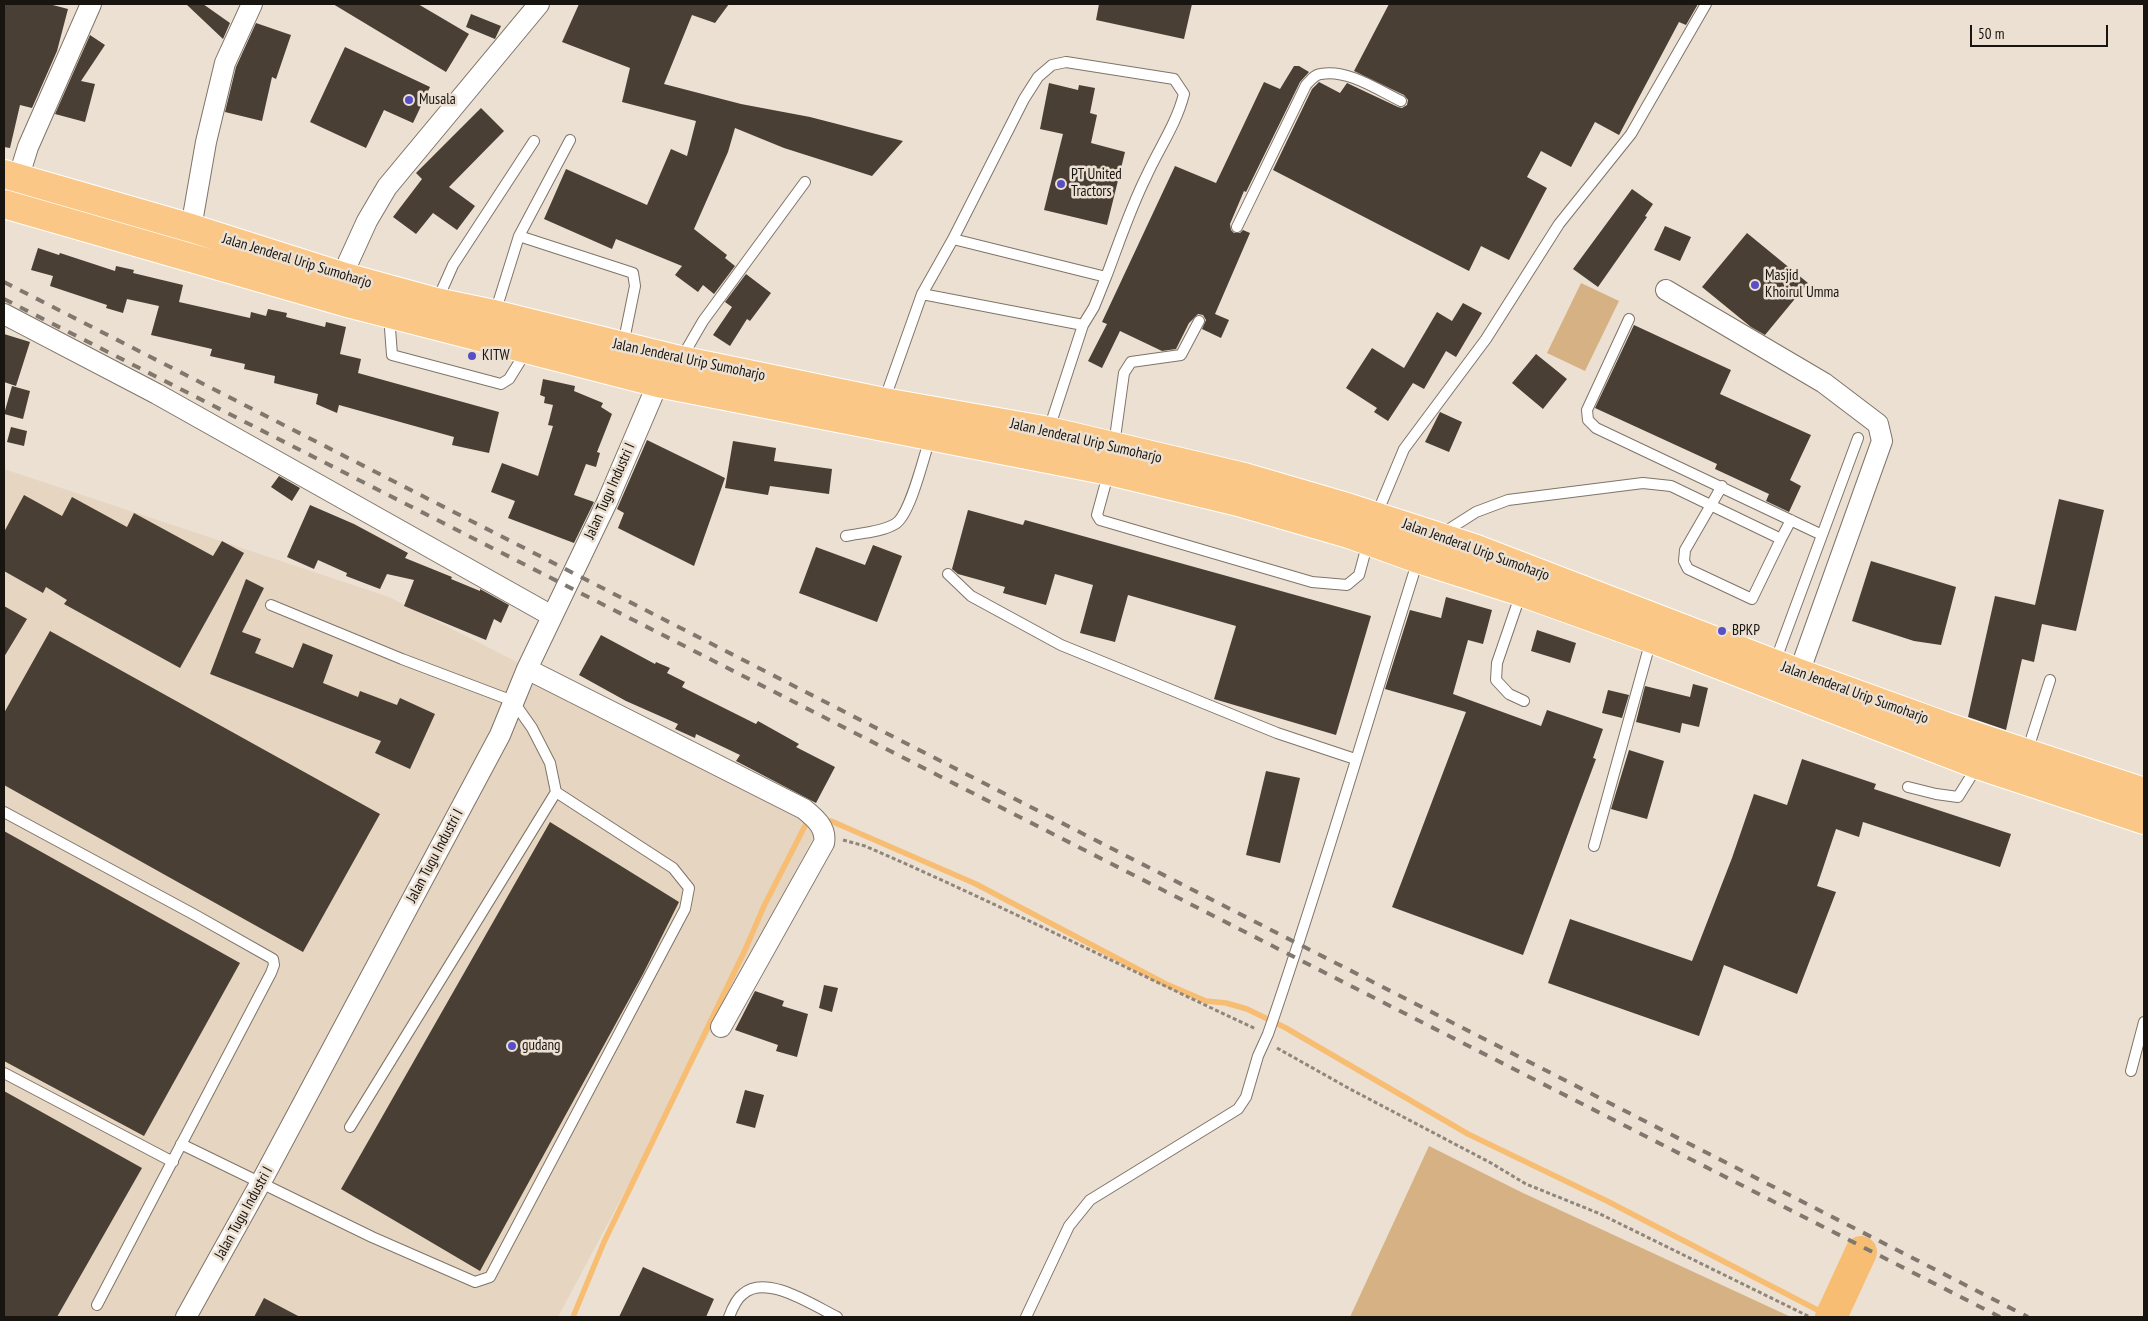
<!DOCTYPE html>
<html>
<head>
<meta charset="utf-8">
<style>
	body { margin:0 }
	#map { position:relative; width:2148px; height:1321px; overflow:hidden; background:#ece0d2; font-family:"PT Sans Narrow",sans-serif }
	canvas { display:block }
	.frame { position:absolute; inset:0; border:5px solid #18140f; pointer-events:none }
	.scale { position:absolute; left:1970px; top:25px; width:138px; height:22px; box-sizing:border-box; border:2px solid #18140f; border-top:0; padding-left:6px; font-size:15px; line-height:18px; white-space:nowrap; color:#18140f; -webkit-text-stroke:4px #ece0d2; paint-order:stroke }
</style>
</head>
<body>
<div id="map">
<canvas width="2148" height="1321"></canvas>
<div class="frame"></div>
<div class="scale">50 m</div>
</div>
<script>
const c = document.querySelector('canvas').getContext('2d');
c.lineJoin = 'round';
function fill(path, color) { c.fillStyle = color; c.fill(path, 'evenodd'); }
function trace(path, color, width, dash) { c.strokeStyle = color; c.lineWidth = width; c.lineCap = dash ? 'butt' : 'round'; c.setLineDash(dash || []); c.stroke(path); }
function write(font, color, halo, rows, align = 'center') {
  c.font = font + ' "PT Sans Narrow",sans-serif'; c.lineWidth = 5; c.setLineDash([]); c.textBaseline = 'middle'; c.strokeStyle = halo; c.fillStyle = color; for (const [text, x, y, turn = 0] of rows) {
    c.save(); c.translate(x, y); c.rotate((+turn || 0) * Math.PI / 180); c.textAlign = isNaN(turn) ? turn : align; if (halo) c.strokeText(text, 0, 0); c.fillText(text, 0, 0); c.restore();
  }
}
fill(new Path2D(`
	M4,469L389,597L824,818L558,1317H4Z`), '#e6d5c0');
fill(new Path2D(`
	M1581,283L1619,301L1585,371L1547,353Z
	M1429,1146L1523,1193L1791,1317H1350Z`), '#d6b184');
trace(new Path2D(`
	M821,821H831L976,884L1166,984L1206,1001L1226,1003L1247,1009L1286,1028L1468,1134L1607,1201L1831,1317
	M573,1317L604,1242L745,950L764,906L807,822H812`), '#f7bd73', 5.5);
trace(new Path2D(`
	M1831,1317L1861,1252`), '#f7bd73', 32);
fill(new Path2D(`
	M4,4H49L68,9L57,51L32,108L20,105L10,148L4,147Z
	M186,4H203L230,23L223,39Z
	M333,4H418L469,34L446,72Z
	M579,4H729L715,23L692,15L664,84L741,104L810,117L903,141L872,176L784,148L735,128L728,152L694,229L727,255L725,258L735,266L714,294L703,285L698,292L675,275L682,266L616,239L612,249L544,219L566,169L647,205L671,149L687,156L696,121L622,102L630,68L562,42Z
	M1099,4H1192L1184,39L1096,20Z
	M1389,4H1698L1686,25L1679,22L1619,135L1595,122L1571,167L1541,151L1527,177L1547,188L1509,260L1481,246L1469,271L1273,170L1312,89L1319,82L1340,93L1347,83L1398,107L1402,108L1407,105L1408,100L1404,95L1354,71Z
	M471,14L501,26L495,39L466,27Z
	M256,23L291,35L276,79L272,77L262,121L225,112L236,67Z
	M90,35L105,45L81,81L95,84L85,122L55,114Z
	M345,47L430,87L413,123L384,110L366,148L310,122Z
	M1294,66H1299L1309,72L1300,82L1246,192L1244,191L1230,224L1231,230L1234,233H1240L1243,230L1250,233L1215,314L1229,320L1221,338L1202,329L1206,320L1203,315L1198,314L1189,323L1176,349L1162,351L1120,331L1102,368L1088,361L1107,324L1102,322L1175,166L1216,183L1264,82L1280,89Z
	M1049,83L1078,90L1079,85L1095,88L1090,113L1097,115L1091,143L1125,152L1107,225L1044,210L1063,134L1040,129Z
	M481,108L504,131L449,187L475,206L457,230L433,213L416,234L393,217L422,179L416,173Z
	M1632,189L1653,204L1645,216L1647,217L1598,287L1573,269Z
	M1665,226L1691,237L1680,261L1654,250Z
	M1747,233L1808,283L1765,335L1751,327L1702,287Z
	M38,248L59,255L60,253L115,271L116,266L134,270L133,273L183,285L179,302L250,318L251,312L266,316L268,309L287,313L286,317L325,327L326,322L346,327L340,354L361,359L358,373L499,412L489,453L452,445L454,437L339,405L337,413L316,404L318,394L274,383L275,376L244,369L245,364L210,356L212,349L151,335L159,306L127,299L123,313L106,308L107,305L50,286L53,276L31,270Z
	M746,274L771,293L750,321L747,319L730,346L713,335L732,307L725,302Z
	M1463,303L1482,313L1456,357L1446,351L1424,389L1413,383L1388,421L1374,412L1377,408L1346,388L1372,348L1404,368L1437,312L1452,321Z
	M1634,325L1731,370L1720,394L1811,435L1790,480L1801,486L1789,512L1766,501L1769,494L1715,469L1717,464L1595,408Z
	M4,334L30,342L16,386L4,382Z
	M1536,354L1567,379L1543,409L1512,383Z
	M543,379L575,386L574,391L603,403L601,407L612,414L597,452L600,453L596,467L586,464L574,495L594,502L574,543L508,518L515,501L491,492L502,463L538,476L553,426L548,425L553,405L544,403L545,397L540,395Z
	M12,386L30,391L23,419L4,414Z
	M1440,412L1462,422L1449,452L1425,442Z
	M11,427L27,431L24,446L7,442Z
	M647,440L725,478L694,566L618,528L624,513L617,509Z
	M733,441L776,448L774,461L832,469L829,494L770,486L768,495L725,488Z
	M279,476L300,488L292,501L271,487Z
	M24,495L62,516L72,497L127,527L134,513L213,556L222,541L244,553L180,668L64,604L67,600L46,587L43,593L4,571V532Z
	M2059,499L2104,510L2076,631L2042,624L2034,662L2022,659L2006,730L1968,717L1995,596L2035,605Z
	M310,505L354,524L408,553L405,558L452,577L451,579L480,591V589L509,605L501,623L494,619L486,640L404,606L414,580L387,574L380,589L346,576L347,573L318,560L314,569L287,557Z
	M968,510L1023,525L1025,520L1371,616L1336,735L1214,699L1236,626L1128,595L1115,642L1080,633L1093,585L1055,574L1046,605L1003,593L1005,587L958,574L952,569Z
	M873,545L902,556L877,622L799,593L816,547L865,565Z
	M1871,561L1956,587L1941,645L1914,641L1852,621Z
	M246,579L264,588L242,632L261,639L255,653L293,668L303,643L333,655L323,683L358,697L360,691L397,705L400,698L435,714L410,769L375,753L381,741L210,674Z
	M1446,597L1492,610L1483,644L1468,640L1453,694L1541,726L1547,710L1603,729L1593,758L1596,759L1523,955L1392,907L1466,712L1385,689L1410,610L1441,618Z
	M4,606L27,619L4,657Z
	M1537,630L1576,643L1570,663L1531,651Z
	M50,631L380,814L303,952L4,785V713Z
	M601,635L655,664L656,662L670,668L667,673L685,682L682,687L756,724L758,721L799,744L796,747L835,767L816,803L736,761L740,755L696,734L695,738L675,729L678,724L626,701L579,675Z
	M1693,684L1708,688L1699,727L1682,723L1680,733L1636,722L1645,686L1690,697Z
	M1608,690L1629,695L1622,718L1602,713Z
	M1629,750L1664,761L1647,819L1611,809Z
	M1802,759L1876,784L1874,789L2011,834L2000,867L1863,822L1859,837L1836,829L1817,886L1836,892L1797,994L1724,965L1699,1036L1548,983L1570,919L1692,961L1732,858L1754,794L1787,805Z
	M1266,771L1300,778L1280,863L1246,855Z
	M550,822L679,902L643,974L480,1271L341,1189Z
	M4,831L240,963L144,1136L4,1061Z
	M824,985L838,988L832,1012L819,1008Z
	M755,991L784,1001L782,1006L808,1014L797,1057L776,1051L778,1045L735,1030Z
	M745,1090L764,1095L755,1128L736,1123Z
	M4,1091L142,1168L57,1317H4Z
	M643,1267L714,1299L706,1317H619Z
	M264,1298L300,1317H254Z`), '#493f34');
const service = new Path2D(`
	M1237,227L1306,85C1310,81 1315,74 1321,74C1348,69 1378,90 1401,101
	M519,236L633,273L635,286L623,345
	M953,239L1106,277L1094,307L1083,325L1049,429
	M922,294L1083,325
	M437,301L453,265L534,141
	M495,313L519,236L570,140
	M389,315L392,355L501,384L509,379L527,350
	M1629,319L1587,410L1588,420L1596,428L1822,535
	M681,359L703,321L805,182
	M884,401L922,294L953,239L1024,99L1038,77L1052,65L1066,62L1174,79L1184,94C1176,125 1159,148 1146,177C1130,209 1119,243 1106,277
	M1114,445L1124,373L1131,362L1181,355L1199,321
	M1109,471L1097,515L1100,520L1312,582L1347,585L1359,575L1368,542
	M1722,486L1685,550L1684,561L1688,569L1752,599L1781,539
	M1376,516L1404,449L1486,339L1559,224L1631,134L1706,4
	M1443,533L1476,512L1508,500L1643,483L1671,486L1781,539L1791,520
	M846,536C861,533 882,532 895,524C910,516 924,456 930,438
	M948,574L971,596L1061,645L1277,733L1355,759
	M1521,593L1497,663L1496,680L1509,694L1524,701
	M1775,662L1858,438
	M2027,752L2050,680
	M1908,787L1936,794L1958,797L1978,765
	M4,812L195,915L273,959L274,965L271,973L97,1305
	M1594,846L1651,640
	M2131,1071L2144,1022
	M4,1073L173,1162
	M350,1127L556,792
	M181,1144L372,1237L475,1282L490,1277L685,909L689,888L673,868L556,792L550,763L532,728L513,701L402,659L271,605
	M729,1317C732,1309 736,1299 743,1294C766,1273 814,1306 837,1317
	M1026,1317L1069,1226L1090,1200L1238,1109L1246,1097L1258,1056L1268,1034C1322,878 1368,718 1418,560`);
const minor = new Path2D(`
	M18,179L28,147L91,4
	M191,228L206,142L225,63L252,4
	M345,277L346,267L367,221L387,187L539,4
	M1666,290L1824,383L1878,424L1882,441L1799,673
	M4,314L157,394L552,616
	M527,669L804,809C815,818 827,828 824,843L721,1027
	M186,1317L261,1182L500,735L527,669L607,502L658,383`);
const trunk = new Path2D(`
	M4,174L191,228L345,277L436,302L494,314L680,360L884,402L1049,431L1244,477L1350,508L1474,548L1799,673L1945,726L2144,792
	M4,204L351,304L658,383L1109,471L1242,503L1349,534L1418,559L1521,592L1652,639L1978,765L2144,820`);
trace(service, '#7f7468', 12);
trace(minor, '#7f7468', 22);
trace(trunk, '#fff', 30);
trace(new Path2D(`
	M843,840L865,846C997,903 1125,968 1256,1029
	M1277,1048L1350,1089L1491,1163L1526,1184L1598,1213L1810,1317`), '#8f867c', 3, [4, 2.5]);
trace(service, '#fff', 10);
trace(minor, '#fff', 20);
trace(trunk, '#fac786', 28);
trace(new Path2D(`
	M4,282L2028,1317
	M4,299L2000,1317`), '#80786e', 4, [9, 9]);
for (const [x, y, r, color] of [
	[409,100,5,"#584ec5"],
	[1061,184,5,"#584ec5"],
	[1755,285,5,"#584ec5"],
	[472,356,5,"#584ec5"],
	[1722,631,5,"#584ec5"],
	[512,1046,5,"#584ec5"]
]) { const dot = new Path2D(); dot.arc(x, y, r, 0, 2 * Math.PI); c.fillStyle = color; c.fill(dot); trace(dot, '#ece0d2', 2); }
write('15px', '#18140f', '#ece0d2', [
	["Musala",419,100],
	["PT United",1071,175],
	["Tractors",1071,192],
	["Masjid",1765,276],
	["Khoirul Umma",1765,293],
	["KITW",482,356],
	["BPKP",1732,631],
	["gudang",522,1046]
], 'left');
write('15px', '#18140f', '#ece0d2', [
	["Jalan Jenderal Urip Sumoharjo",297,261,17],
	["Jalan Jenderal Urip Sumoharjo",689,360,12],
	["Jalan Jenderal Urip Sumoharjo",1086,441,13],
	["Jalan Tugu Industri I",610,491,-66],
	["Jalan Jenderal Urip Sumoharjo",1476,550,20],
	["Jalan Jenderal Urip Sumoharjo",1855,693,20],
	["Jalan Tugu Industri I",435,856,-62],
	["Jalan Tugu Industri I",244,1213,-61]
]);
</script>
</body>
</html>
